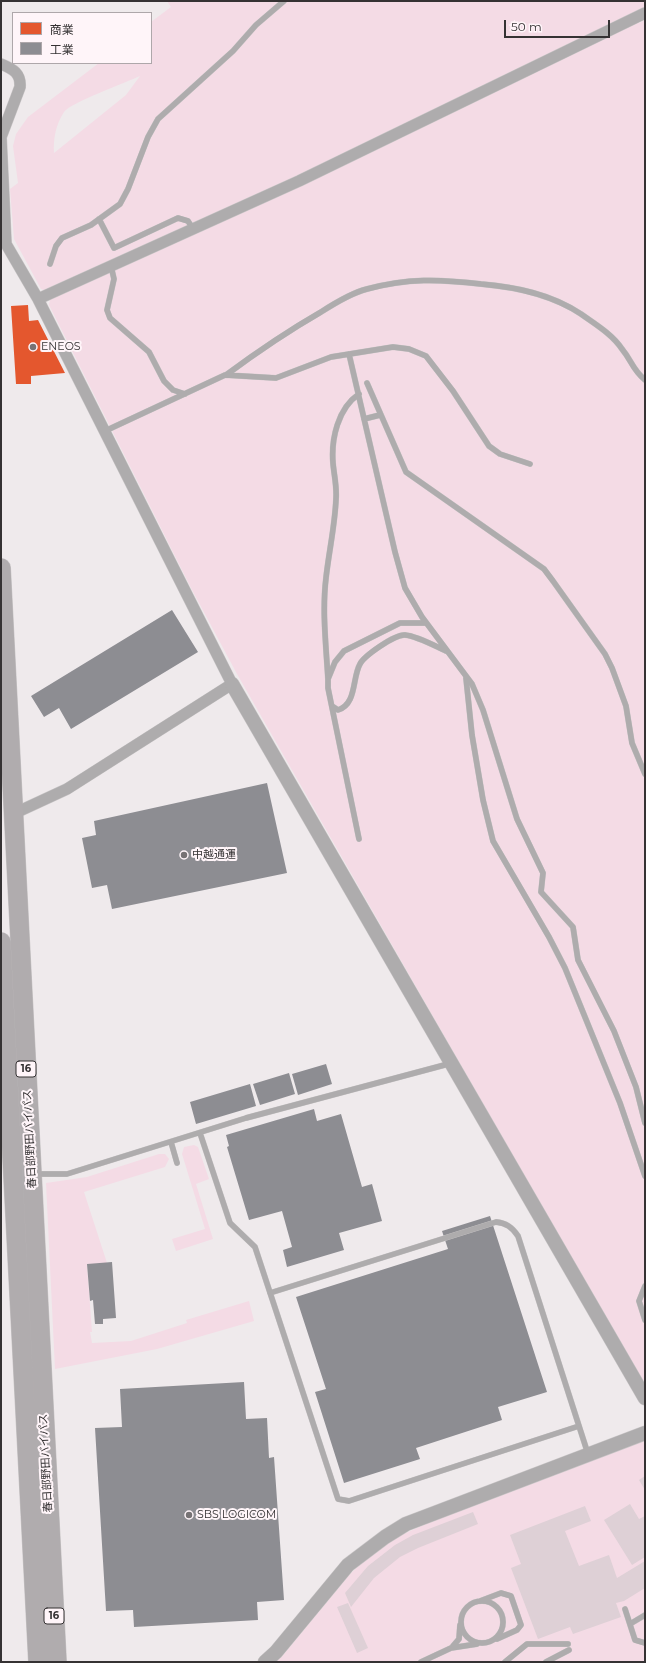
<!DOCTYPE html>
<html>
<head>
<meta charset="utf-8">
<style>
	body { margin:0 }
	#map { position:relative; width:646px; height:1663px; overflow:hidden; background:#efeaec; font-family:Montserrat,"Noto Sans JP",sans-serif }
	canvas { display:block }
	.frame { position:absolute; inset:0; border:2px solid #353233; pointer-events:none }
	.legend { position:absolute; left:12px; top:12px; width:140px; height:52px; box-sizing:border-box; background:#fff5f9; border:1px solid #aea7aa; margin:0; padding:5px 7px; list-style:none; font-size:12px; color:#353233 }
	.legend li { display:flex; align-items:center; gap:8px; height:20px }
	.legend b { width:20px; border:1px solid #aea7aa }
	.scale { position:absolute; left:504px; top:20px; width:106px; height:18px; box-sizing:border-box; border:2px solid #353233; border-top:0; padding-left:5px; font-size:12px; line-height:14px; white-space:nowrap; color:#353233; -webkit-text-stroke:3px #fff5f9; paint-order:stroke }
</style>
</head>
<body>
<div id="map">
<canvas width="646" height="1663"></canvas>
<div class="frame"></div>
<ul class="legend">
<li><b style="height:11px;background:#e4572e"></b>商業</li>
<li><b style="height:11px;background:#8d8d92"></b>工業</li>
</ul>
<div class="scale">50 m</div>
</div>
<script>
const c = document.querySelector('canvas').getContext('2d');
c.lineJoin = 'round';
function fill(path, color) { c.fillStyle = color; c.fill(path, 'evenodd'); }
function trace(path, color, width, dash) { c.strokeStyle = color; c.lineWidth = width; c.lineCap = dash ? 'butt' : 'round'; c.setLineDash(dash || []); c.stroke(path); }
function write(font, color, halo, rows, align = 'center') {
  c.font = font + ' Montserrat,"Noto Sans JP",sans-serif'; c.lineWidth = 4; c.setLineDash([]); c.textBaseline = 'middle'; c.strokeStyle = halo; c.fillStyle = color; for (const [text, x, y, turn = 0] of rows) {
    c.save(); c.translate(x, y); c.rotate((+turn || 0) * Math.PI / 180); c.textAlign = isNaN(turn) ? turn : align; if (halo) c.strokeText(text, 0, 0); c.fillText(text, 0, 0); c.restore();
  }
}
fill(new Path2D(`
	M167,1H645V11L633,17L639,23L645,20V1406L534,1193L237,674L191,588L49,305L50,300L44,290L41,289L14,239L10,189L18,183L13,146L16,134L28,117L99,63H151V22L171,7ZM140,76L126,95L54,153C53,139 56,124 64,112C70,103 127,82 140,76Z
	M194,1145L198,1147L209,1179L196,1184L213,1239L176,1251L172,1239L205,1229L182,1154L184,1147Z
	M159,1154H165L169,1159L165,1167L84,1192L107,1263L87,1265L92,1332H90L92,1343L131,1341L187,1323L186,1320L249,1301L254,1321L157,1349L55,1369L46,1183L87,1177Z
	M645,1440V1662H275L284,1654L348,1576L372,1553L397,1537L441,1517Z`), '#f4dbe5');
fill(new Path2D(`
	M28,305L29,321L38,320L65,373L31,376V384H16L11,306Z`), '#e4572e');
fill(new Path2D(`
	M172,610L198,652L71,729L59,708L44,717L31,696Z
	M267,783L287,873L112,909L107,885L92,888L82,838L96,835L94,821Z
	M326,1064L332,1084L298,1095L292,1074Z
	M289,1073L295,1094L260,1105L253,1084Z
	M250,1084L256,1106L196,1124L190,1102Z
	M314,1109L317,1121L341,1114L362,1187L372,1184L382,1221L339,1233L344,1250L287,1267L283,1250L292,1247L282,1211L249,1220L227,1147L229,1146L226,1135Z
	M490,1216L547,1392L498,1407L502,1420L416,1448L420,1459L344,1483L315,1392L326,1389L296,1297L448,1249L442,1231Z
	M112,1262L116,1318L103,1319V1324H95L93,1300L90,1301L87,1264Z
	M244,1382L246,1419L267,1418L269,1458L274,1457L284,1600L257,1602L258,1620L134,1627L133,1610L106,1611L95,1428L122,1427L120,1389Z`), '#8d8d92');
fill(new Path2D(`
	M645,1476V1490L639,1480Z
	M630,1504L639,1519L645,1516V1557L632,1565L604,1520Z
	M585,1506L591,1521L565,1531L579,1566L609,1555L617,1578L645,1561V1588L624,1601L616,1603L621,1617L573,1634L570,1627L538,1639L511,1568L521,1564L510,1535Z
	M473,1512L478,1524L418,1548L400,1557L374,1578L351,1607L345,1593L368,1566L395,1545L413,1535Z
	M348,1603L368,1648L357,1653L337,1607Z`), '#ded0d6');
const service = new Path2D(`
	M99,219L114,248L178,218L188,221L193,229
	M50,264L56,246L62,238L91,225L120,204L128,189L148,137L158,119L233,51L256,25L284,1
	M111,266L114,279L107,310L110,318L149,352L164,381L173,390L185,394
	M349,354L395,552L405,588L422,617L472,684L483,710L517,819L543,873L541,892L573,927L578,960L614,1031L636,1087L645,1123
	M226,375C257,352 288,331 321,312C335,303 351,293 367,289C408,278 439,279 481,284C516,287 551,294 581,314C595,324 612,334 622,349C632,361 632,369 645,380
	M367,383L406,472L544,569L553,581L605,654L612,668L626,706L632,743L645,774
	M364,419L380,415
	M105,431L225,375L276,378L331,357L393,347L409,349L426,356L453,391L489,446L500,454L530,464
	M466,678L472,735L483,800L493,841L549,937L565,968L620,1103L645,1176
	M328,679C326,645 322,611 326,578C329,551 335,525 336,499C337,486 334,475 333,463C331,439 338,408 359,394
	M332,706L338,710C357,704 352,678 360,664C364,656 395,634 405,635C417,636 435,646 446,651
	M359,839L328,688V679L335,662L344,651L400,623H426
	M200,1133L230,1223L255,1247L338,1499L349,1501L579,1426
	M171,1142L177,1163
	M36,1174H67L246,1118L452,1063
	M645,1286L639,1301L645,1320
	M270,1293L496,1222C506,1223 512,1227 518,1236L588,1454
	M480,1601L501,1593L511,1596L521,1625L517,1630L497,1639
	M461 1622a21 21 0 1 1 42 0a21 21 0 1 1-42 0Z
	M625,1609L635,1640L645,1643
	M630,1624L645,1615
	M453,1646L459,1639L460,1625
	M421,1662L451,1648L477,1644
	M505,1662L527,1644H568
	M546,1662L569,1650`);
const minor = new Path2D(`
	M1,64C13,69 21,73 20,87L1,137L6,244L38,299L232,684L67,789L13,814
	M38,299L299,181L645,13`);
const tertiary = new Path2D(`
	M232,684L645,1398
	M265,1662L276,1652L348,1565L385,1537L406,1524L435,1513L645,1433`);
const trunk = new Path2D(`
	M1,568L57,1662
	M1,942L38,1662`);
trace(service, '#c9c6c7', 6);
trace(minor, '#c9c6c7', 12);
trace(tertiary, '#c9c6c7', 15);
trace(trunk, '#c9c6c7', 20);
trace(service, '#aeacad', 5.5);
trace(minor, '#aeacad', 11);
trace(tertiary, '#aeacad', 14);
trace(trunk, '#b0acae', 19);
for (const [x, y, r, color] of [
	[33,347,4,"#767274"],
	[184,855,4,"#767274"],
	[189,1515,4,"#767274"]
]) { const dot = new Path2D(); dot.arc(x, y, r, 0, 2 * Math.PI); c.fillStyle = color; c.fill(dot); trace(dot, '#fff5f9', 1.5); }
for (const [x, y, w] of [
	[26,1069,20],
	[54,1616,20]
]) { const box = new Path2D(); box.roundRect(x - w / 2, y - 8, w, 16, 3); c.fillStyle = '#fff5f9'; c.fill(box); trace(box, '#353233', 1); }
write('bold 10px', '#353233', null, [
	["16",26,1069],
	["16",54,1616]
]);
write('11px', '#353233', '#fff5f9', [
	["ENEOS",41,347],
	["中越通運",192,855],
	["SBS LOGICOM",197,1515]
], 'left');
write('11px', '#353233', '#fff5f9', [
	["春日部野田バイパス",30,1139,-93],
	["春日部野田バイパス",46,1463,-93]
]);
</script>
</body>
</html>
